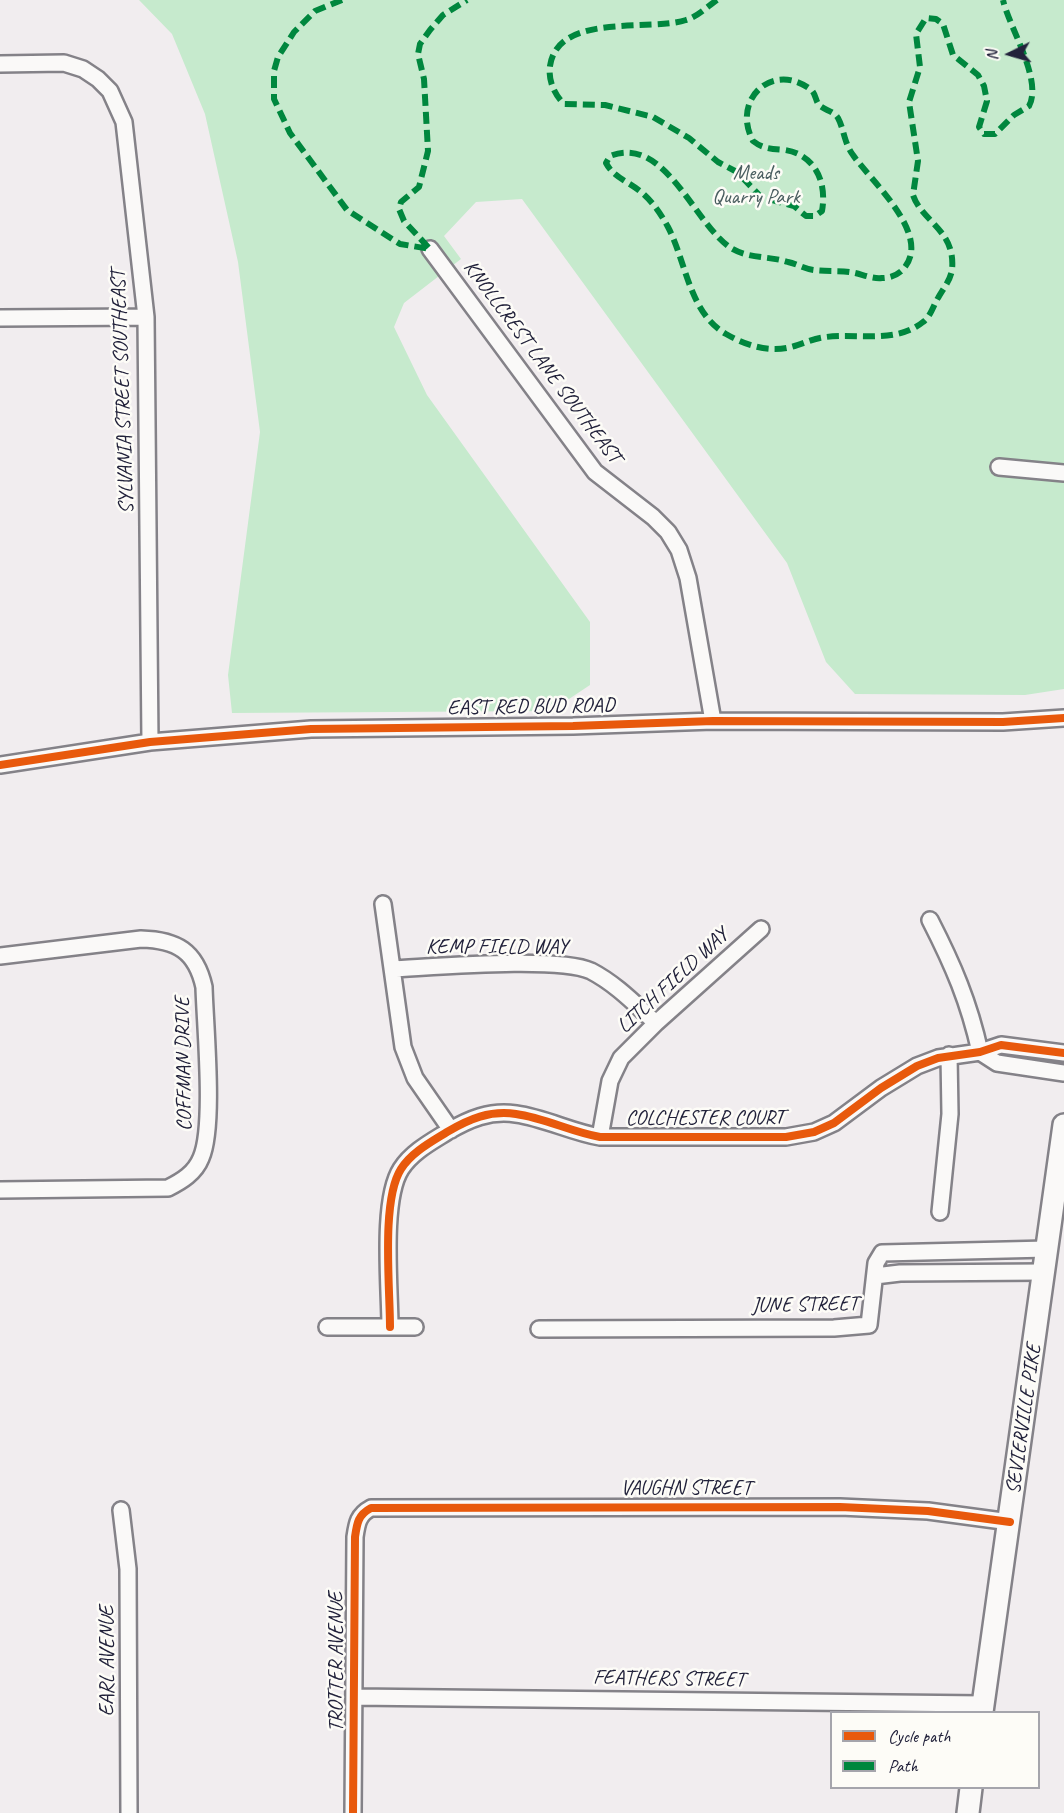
<!DOCTYPE html>
<html>
<head>
<meta charset="utf-8">
<style>
	body { margin:0 }
	#map { position:relative; width:1064px; height:1813px; overflow:hidden; background:#f1edef; font-family:Caveat,sans-serif }
	canvas { display:block }
	.legend { position:absolute; left:830px; top:1711px; width:210px; height:78px; box-sizing:border-box; background:#fdfcf7; border:2px solid #a5a5ac; margin:0; padding:8px 10px; list-style:none; font-size:18px; color:#22223b }
	.legend li { display:flex; align-items:center; gap:12px; height:30px }
	.legend b { width:30px; border:2px solid #a5a5ac }
	.north { position:absolute; left:980px; top:24px; width:60px; height:60px; -webkit-text-stroke:4px #fdfcf7; paint-order:stroke; rotate:265deg; font-size:16px; font-weight:700; line-height:24px; text-align:center; color:#22223b }
	.north::after { content:''; display:block; margin:auto; width:21px; height:27px; background:#22223b; clip-path:polygon(50% 0,100% 100%,50% 72%,0 100%) }
</style>
</head>
<body>
<div id="map">
<canvas width="1064" height="1813"></canvas>
<ul class="legend">
<li><b style="height:8px;background:#e8590c"></b>Cycle path</li>
<li><b style="height:8px;background:#00873e"></b>Path</li>
</ul>
<div class="north">N</div>
</div>
<script>
const c = document.querySelector('canvas').getContext('2d');
c.lineJoin = 'round';
function fill(path, color) { c.fillStyle = color; c.fill(path, 'evenodd'); }
function trace(path, color, width, dash) { c.strokeStyle = color; c.lineWidth = width; c.lineCap = dash ? 'butt' : 'round'; c.setLineDash(dash || []); c.stroke(path); }
function write(font, color, halo, rows, align = 'center') {
  c.font = font + ' Caveat,sans-serif'; c.lineWidth = 5; c.setLineDash([]); c.textBaseline = 'middle'; c.strokeStyle = halo; c.fillStyle = color; for (const [text, x, y, turn = 0] of rows) {
    c.save(); c.translate(x, y); c.rotate((+turn || 0) * Math.PI / 180); c.textAlign = isNaN(turn) ? turn : align; if (halo) c.strokeText(text, 0, 0); c.fillText(text, 0, 0); c.restore();
  }
}
fill(new Path2D(`
	M139,0H1064V689L1025,695L855,694L826,662L787,563L522,199L476,202L444,236L461,259L404,303L394,327L427,395L590,622V685L551,711L232,713L228,675L260,432L238,262L205,114L172,34Z`), '#c6eacd');
const street = new Path2D(`
	M0,64L64,63L83,69L98,79L110,91L124,122L146,317L150,742
	M430,249L595,472L653,517L668,532L679,550L688,578L713,721
	M0,318L146,317
	M999,467L1064,473
	M0,765L150,742L311,729L573,726L713,721L1003,722L1064,718
	M383,904L403,1047L415,1078L451,1130
	M930,920C953,965 969,1002 980,1052
	M0,956L141,939C177,940 196,951 204,987C205,1025 215,1127 201,1158C195,1173 182,1181 168,1188L0,1190
	M392,969C434,967 558,956 591,971C616,984 635,1004 656,1023
	M980,1052L997,1063L1064,1073
	M600,1137L610,1081L621,1058L656,1023L761,929
	M940,1212L950,1114L949,1055
	M875,1276L900,1273L1044,1272
	M327,1327H415
	M390,1327C390,1288 381,1200 401,1169C412,1152 431,1142 447,1132C469,1119 490,1110 516,1114C545,1118 571,1132 600,1137H786L814,1132L834,1123L881,1088L917,1066L938,1058L980,1052L1001,1045L1064,1053
	M539,1329L834,1328L869,1325L876,1263L882,1253L1047,1249
	M121,1510L128,1569L129,1813
	M354,1697L983,1704
	M353,1813L355,1537C357,1523 358,1515 371,1508L840,1507L928,1511L1010,1522`);
const secondary = new Path2D(`
	M982,1712L1064,1125
	M968,1813L971,1788`);
trace(street, '#848288', 20);
trace(secondary, '#848288', 26);
trace(street, '#faf9f8', 15);
trace(secondary, '#faf9f8', 21);
trace(new Path2D(`
	M342,0L315,11L294,32L278,57L274,71V99L290,133L347,210L400,244L430,249L404,221L399,209L401,202L419,187L428,151L424,79L418,54L420,44L430,30L443,15L467,0
	M717,0C708,6 697,17 686,20C649,32 558,12 550,66C548,80 554,94 564,104L605,105L653,117L689,138L718,162L737,172L761,197L794,206L806,216H815L822,211C827,183 816,155 785,150C773,149 763,149 753,141C731,100 772,61 810,89C816,93 815,100 819,105C824,110 834,111 838,118C844,129 844,143 853,155C870,180 931,233 905,267C900,274 891,278 882,278C873,279 864,275 855,273C842,270 828,272 814,270C805,269 797,264 788,262C770,256 749,259 731,248C694,224 665,134 610,156L606,163C614,178 628,181 641,192C652,201 661,214 668,227C686,261 689,313 726,334C745,345 769,353 791,347C803,344 814,338 826,337C858,333 896,344 923,322C931,316 933,306 938,298C943,289 950,281 952,270C956,230 922,222 913,195L918,161L909,102L920,67L916,34L926,18L936,19L943,24L953,55L978,75L984,86L987,101L979,127L984,134H995L1014,115L1029,106C1043,80 1009,27 1003,0`), '#00873e', 6, [12, 6]);
trace(new Path2D(`
	M0,765L150,742L311,729L573,726L713,721L1003,722L1064,718
	M390,1327C390,1288 381,1200 401,1169C412,1152 431,1142 447,1132C469,1119 490,1110 516,1114C545,1118 571,1132 600,1137H786L814,1132L834,1123L881,1088L917,1066L938,1058L980,1052L1001,1045L1064,1053
	M353,1813L355,1537C357,1523 358,1515 371,1508L840,1507L928,1511L1010,1522`), '#e8590c', 8);
write('21px', '#495d5f', '#fdfcf7', [
	["Meads",756,173],
	["Quarry Park",756,197]
]);
write('21px', '#22223b', '#fdfcf7', [
	["KNOLLCREST LANE SOUTHEAST",542,362,53],
	["SYLVANIA STREET SOUTHEAST",123,392,-92],
	["EAST RED BUD ROAD",531,707,-1],
	["KEMP FIELD WAY",497,947],
	["LITCH FIELD WAY",673,981,-43],
	["COFFMAN DRIVE",184,1064,-91],
	["COLCHESTER COURT",705,1118],
	["JUNE STREET",805,1305,-1],
	["SEVIERVILLE PIKE",1024,1419,-82],
	["VAUGHN STREET",686,1488],
	["EARL AVENUE",107,1661,-90],
	["TROTTER AVENUE",336,1662,-90],
	["FEATHERS STREET",669,1679,1]
]);
</script>
</body>
</html>
